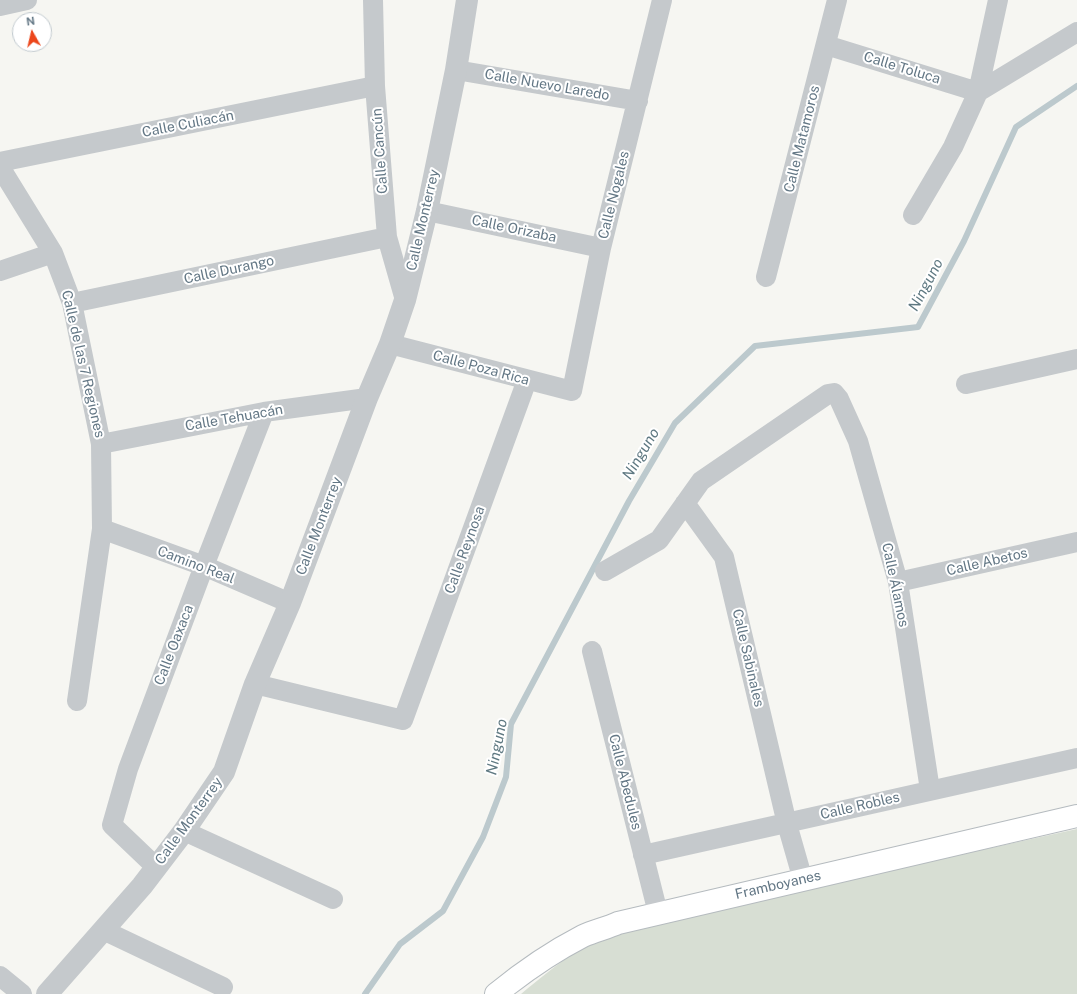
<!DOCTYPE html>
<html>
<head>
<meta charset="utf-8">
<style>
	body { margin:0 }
	#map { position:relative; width:1077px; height:994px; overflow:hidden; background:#f6f6f2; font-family:"Public Sans",sans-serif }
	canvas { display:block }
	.north { position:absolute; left:12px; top:12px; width:40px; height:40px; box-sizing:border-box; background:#fff; border:1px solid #c1c9ce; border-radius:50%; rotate:352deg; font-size:11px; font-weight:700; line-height:16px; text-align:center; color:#637785 }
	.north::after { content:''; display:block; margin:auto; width:14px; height:18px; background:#ec461b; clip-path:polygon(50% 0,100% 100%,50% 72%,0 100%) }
</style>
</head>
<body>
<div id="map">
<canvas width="1077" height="994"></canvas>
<div class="north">N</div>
</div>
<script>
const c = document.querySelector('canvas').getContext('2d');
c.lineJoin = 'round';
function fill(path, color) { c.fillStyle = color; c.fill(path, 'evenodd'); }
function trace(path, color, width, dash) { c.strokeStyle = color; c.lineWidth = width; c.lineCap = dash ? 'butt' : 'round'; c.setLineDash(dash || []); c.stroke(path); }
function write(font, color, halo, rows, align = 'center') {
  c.font = font + ' "Public Sans",sans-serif'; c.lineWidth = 4; c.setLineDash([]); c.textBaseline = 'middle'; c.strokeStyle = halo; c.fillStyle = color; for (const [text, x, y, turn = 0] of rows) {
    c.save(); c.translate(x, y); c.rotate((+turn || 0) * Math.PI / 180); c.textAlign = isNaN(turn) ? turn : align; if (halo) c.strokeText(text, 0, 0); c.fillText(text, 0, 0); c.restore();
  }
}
fill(new Path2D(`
	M1077,829V994H521C538,980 559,962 578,951C611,932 649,925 685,915Z`), '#d7ded3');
trace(new Path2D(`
	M365,994L400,944L443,911L483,837L506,777L511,724L629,501L675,423L755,346L918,327L964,241L1016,127L1077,86`), '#bcc9cd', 6);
const secondary = new Path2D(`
	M496,994C523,972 552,952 583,936C594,931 607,928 618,923L1077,816`);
trace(secondary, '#b5bbbf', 24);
trace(new Path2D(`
	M373,0L375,86L387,237L405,300
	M0,6L27,0
	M826,45L978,92
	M456,70L638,101
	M978,92L1077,32
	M0,162L375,86
	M0,167L53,253L72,303L101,444L102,529L77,701
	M427,211L601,248
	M913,215L953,147L978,92L998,0
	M0,271L53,253
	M766,277L837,0
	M72,303L387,237
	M390,344L572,391L601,248L662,0
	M966,384L1077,359
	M101,444L264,412L367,398
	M685,503L724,557L787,824L803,880
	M102,529L204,566L290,603
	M605,571L659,540L701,481L828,394L834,393L839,399L858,441L898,582L930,790
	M898,582L1077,542
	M592,651L658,913
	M255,684L403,720L527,380
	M184,831L333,899
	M643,855L1077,758
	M156,867L112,825L128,769L204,566L264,412
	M103,930L223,987
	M0,976L22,994`), '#c5c9cc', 20);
trace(new Path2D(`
	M47,994L142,886L184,831L224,772L255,684L290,603L367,398L390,344L405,300L427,211L456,70L467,0`), '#c5c9cc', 22);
trace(secondary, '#fff', 22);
write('14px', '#637785', '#fff', [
	["Calle Toluca",902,68,17],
	["Calle Nuevo Laredo",547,85,10],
	["Calle Culiacán",188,124,-11],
	["Calle Matamoros",802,139,-76],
	["Calle Cancún",380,151,-94],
	["Calle Nogales",614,195,-76],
	["Calle Monterrey",423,220,-77],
	["Calle Orizaba",514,229,12],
	["Calle Durango",229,270,-12],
	["Calle de las 7 Regiones",83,364,77],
	["Calle Poza Rica",481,368,15],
	["Calle Tehuacán",234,418,-10],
	["Calle Monterrey",319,526,-69],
	["Calle Reynosa",465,550,-70],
	["Calle Abetos",987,562,-13],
	["Camino Real",196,565,21],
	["Calle Álamos",895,585,78],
	["Calle Oaxaca",174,645,-69],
	["Calle Sabinales",748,658,77],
	["Calle Abedules",625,782,76],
	["Calle Robles",860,806,-13],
	["Calle Monterrey",189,821,-54],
	["Framboyanes",778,885,-13]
]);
write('italic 15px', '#5f7982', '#fff', [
	["Ninguno",926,285,-62],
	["Ninguno",641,454,-59],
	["Ninguno",497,747,-79]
]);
</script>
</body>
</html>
